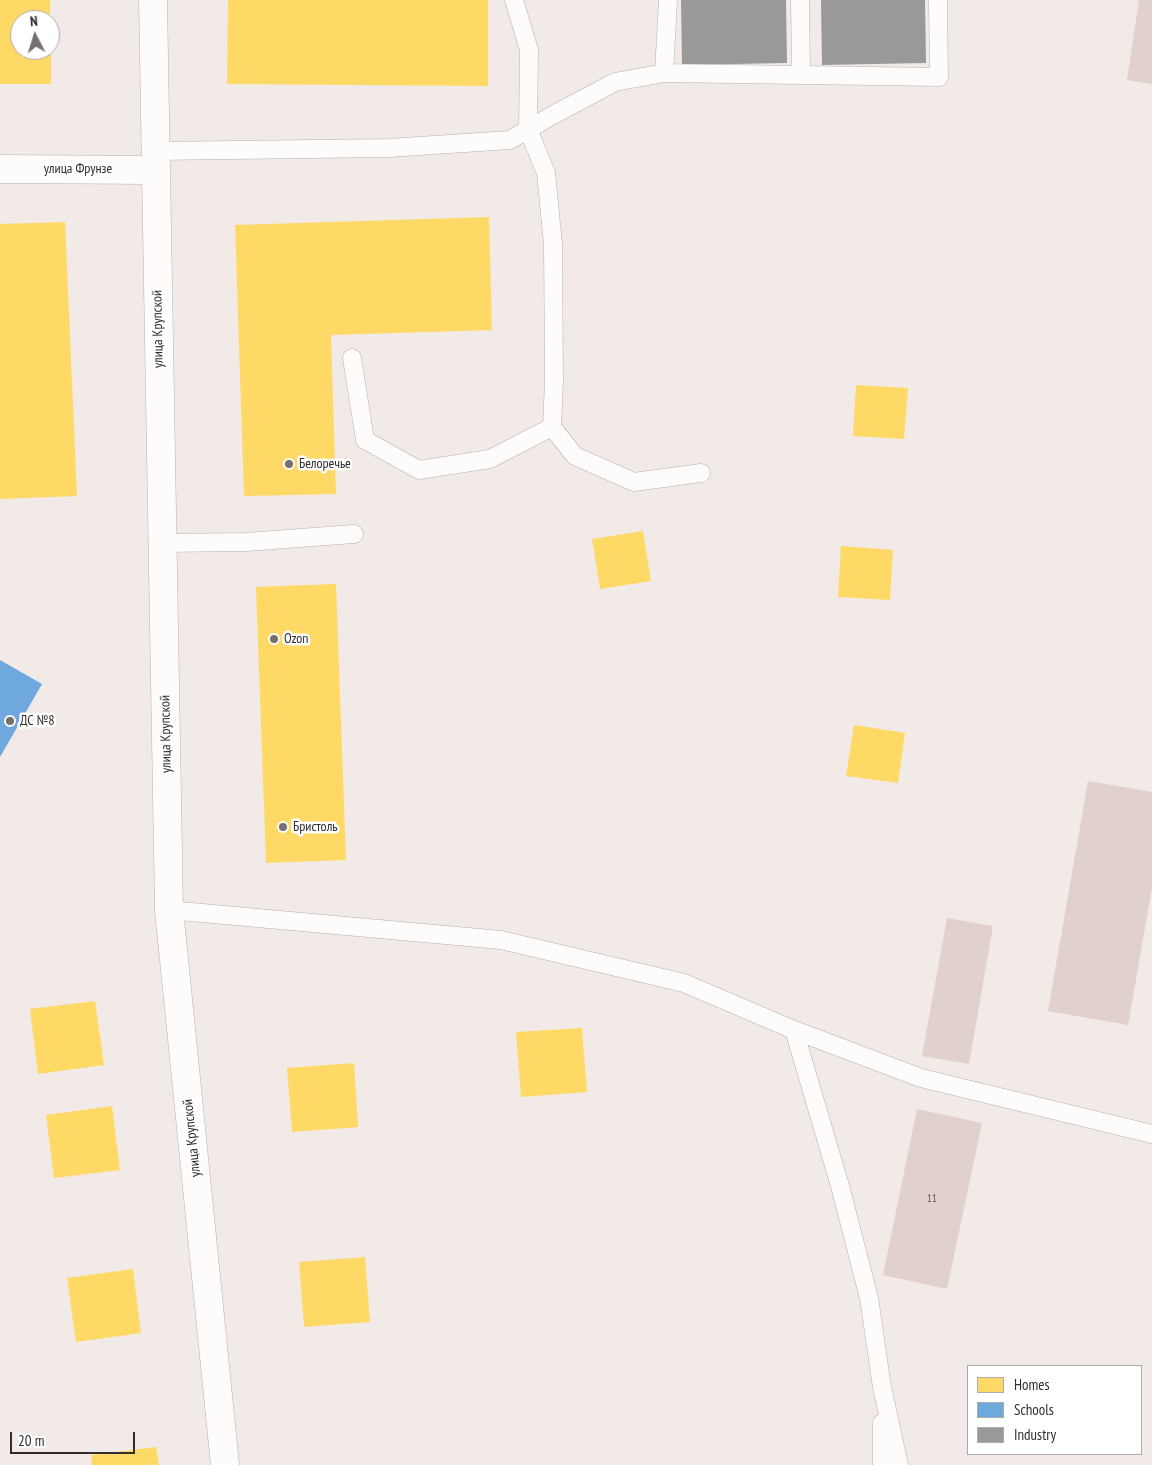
<!DOCTYPE html>
<html>
<head>
<meta charset="utf-8">
<style>
	body { margin:0 }
	#map { position:relative; width:1152px; height:1465px; overflow:hidden; background:#f1eae7; font-family:"PT Sans Narrow",sans-serif }
	canvas { display:block }
	.legend { position:absolute; left:967px; top:1365px; width:175px; height:90px; box-sizing:border-box; background:#fff; border:1px solid #adabab; margin:0; padding:6px 9px; list-style:none; font-size:15px; color:#322d2c }
	.legend li { display:flex; align-items:center; gap:10px; height:25px }
	.legend b { width:25px; border:1px solid #adabab }
	.north { position:absolute; left:10px; top:10px; width:50px; height:50px; box-sizing:border-box; background:#fff; border:1px solid #adabab; border-radius:50%; rotate:355deg; font-size:14px; font-weight:700; line-height:20px; text-align:center; color:#322d2c }
	.north::after { content:''; display:block; margin:auto; width:18px; height:22px; background:#756f6d; clip-path:polygon(50% 0,100% 100%,50% 72%,0 100%) }
	.scale { position:absolute; left:10px; top:1432px; width:125px; height:22px; box-sizing:border-box; border:2px solid #322d2c; border-top:0; padding-left:6px; font-size:15px; line-height:18px; white-space:nowrap; color:#322d2c; -webkit-text-stroke:4px #fff; paint-order:stroke }
</style>
</head>
<body>
<div id="map">
<canvas width="1152" height="1465"></canvas>
<ul class="legend">
<li><b style="height:14px;background:#ffd966"></b>Homes</li>
<li><b style="height:14px;background:#6fa8dc"></b>Schools</li>
<li><b style="height:14px;background:#999"></b>Industry</li>
</ul>
<div class="north">N</div>
<div class="scale">20 m</div>
</div>
<script>
const c = document.querySelector('canvas').getContext('2d');
c.lineJoin = 'round';
function fill(path, color) { c.fillStyle = color; c.fill(path, 'evenodd'); }
function trace(path, color, width, dash) { c.strokeStyle = color; c.lineWidth = width; c.lineCap = dash ? 'butt' : 'round'; c.setLineDash(dash || []); c.stroke(path); }
function write(font, color, halo, rows, align = 'center') {
  c.font = font + ' "PT Sans Narrow",sans-serif'; c.lineWidth = 5; c.setLineDash([]); c.textBaseline = 'middle'; c.strokeStyle = halo; c.fillStyle = color; for (const [text, x, y, turn = 0] of rows) {
    c.save(); c.translate(x, y); c.rotate((+turn || 0) * Math.PI / 180); c.textAlign = isNaN(turn) ? turn : align; if (halo) c.strokeText(text, 0, 0); c.fillText(text, 0, 0); c.restore();
  }
}
fill(new Path2D(`
	M0,0H50V20H20V50H51V84H0Z
	M228,0H488V86L227,84Z
	M489,217L492,330L331,335L336,494L244,496L235,225Z
	M65,222L77,496L0,499V224Z
	M856,385L908,388L904,439L853,436Z
	M643,531L651,581L600,589L592,539Z
	M841,546L893,550L890,600L838,597Z
	M336,584L346,860L266,863L256,587Z
	M854,725L905,733L898,783L846,776Z
	M95,1001L104,1065L38,1074L30,1009Z
	M582,1028L587,1092L521,1097L516,1032Z
	M354,1063L358,1127L292,1132L287,1068Z
	M112,1106L120,1170L54,1178L46,1115Z
	M365,1257L370,1322L304,1327L299,1262Z
	M133,1269L141,1333L76,1342L67,1278Z
	M156,1447L159,1465H92L91,1455Z`), '#ffd966');
fill(new Path2D(`
	M0,660L42,684L0,757Z`), '#6fa8dc');
fill(new Path2D(`
	M681,0H786L787,63L682,65Z
	M821,0H925L926,63L822,65Z`), '#999');
fill(new Path2D(`
	M1139,0H1152V84L1127,80Z
	M1088,781L1152,792V888L1128,1025L1048,1011Z
	M947,918L993,926L969,1064L922,1056Z
	M917,1109L982,1123L947,1289L883,1275Z`), '#e0d1cc');
const service = new Path2D(`
	M514,0L529,50L528,129L546,173L553,244L554,380L552,427L575,456L634,482L701,473
	M800,0L801,75
	M664,73L939,77L938,0
	M155,151L389,148L510,140L553,115L615,82L664,73L668,0
	M352,358L365,440L419,470L490,459L552,427
	M162,543L246,542L354,534
	M169,910L501,940L684,983L794,1030L921,1078L1152,1134
	M794,1030L840,1186L869,1298L882,1387L899,1465
	M882,1465V1423`);
const minor = new Path2D(`
	M0,169L155,170`);
const tertiary = new Path2D(`
	M153,0L169,910L225,1465`);
trace(service, '#b6b1af', 19);
trace(minor, '#b6b1af', 29);
trace(tertiary, '#b6b1af', 29);
trace(service, '#fdfcfb', 18);
trace(minor, '#fdfcfb', 28);
trace(tertiary, '#fdfcfb', 28);
for (const [x, y, r, color] of [
	[289,464,5,"#756f6d"],
	[274,639,5,"#756f6d"],
	[10,721,5,"#756f6d"],
	[283,827,5,"#756f6d"]
]) { const dot = new Path2D(); dot.arc(x, y, r, 0, 2 * Math.PI); c.fillStyle = color; c.fill(dot); trace(dot, '#fff', 2); }
write('11px', '#5f5856', null, [
	["11",932,1199]
]);
write('14px', '#322d2c', '#fff', [
	["улица Фрунзе",78,169],
	["улица Крупской",158,329,-91],
	["улица Крупской",166,734,-91],
	["улица Крупской",192,1138,-96]
]);
write('14px', '#322d2c', '#fff', [
	["Белоречье",299,464],
	["Ozon",284,639],
	["ДС №8",20,721],
	["Бристоль",293,827]
], 'left');
</script>
</body>
</html>
